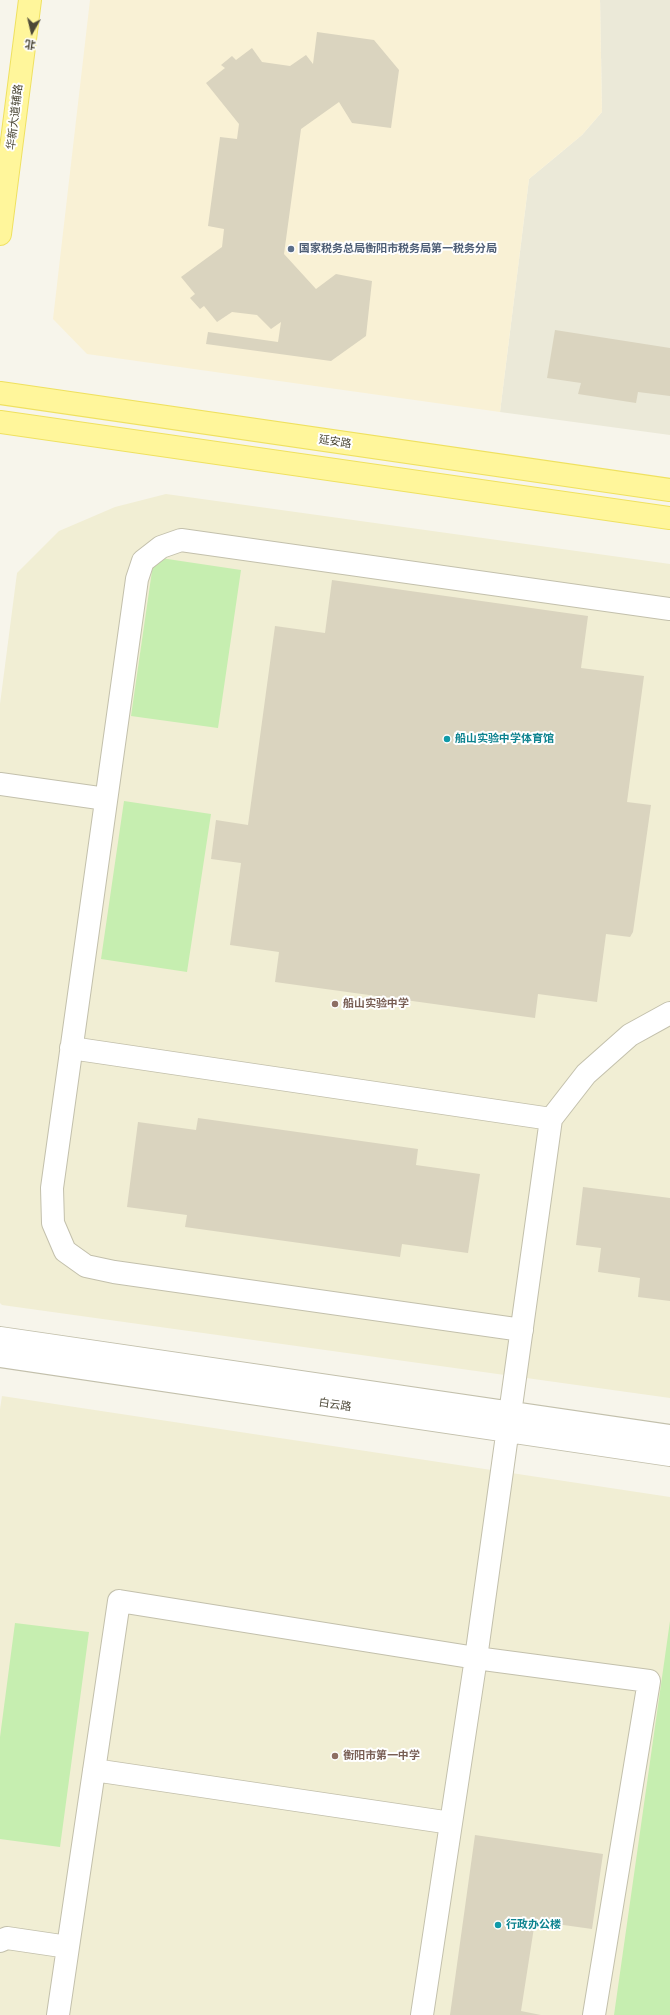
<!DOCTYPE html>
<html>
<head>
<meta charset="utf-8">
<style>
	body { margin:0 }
	#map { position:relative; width:670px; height:2015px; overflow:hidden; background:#f7f5eb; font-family:Rubik,"Noto Sans SC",sans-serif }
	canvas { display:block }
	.north { position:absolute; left:12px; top:12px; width:40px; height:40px; -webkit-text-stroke:3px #fff; paint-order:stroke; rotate:188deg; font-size:11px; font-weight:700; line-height:16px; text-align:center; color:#4c4837 }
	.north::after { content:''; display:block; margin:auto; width:14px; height:18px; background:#4c4837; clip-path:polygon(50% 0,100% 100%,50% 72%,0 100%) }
</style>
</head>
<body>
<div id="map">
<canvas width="670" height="2015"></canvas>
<div class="north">北</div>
</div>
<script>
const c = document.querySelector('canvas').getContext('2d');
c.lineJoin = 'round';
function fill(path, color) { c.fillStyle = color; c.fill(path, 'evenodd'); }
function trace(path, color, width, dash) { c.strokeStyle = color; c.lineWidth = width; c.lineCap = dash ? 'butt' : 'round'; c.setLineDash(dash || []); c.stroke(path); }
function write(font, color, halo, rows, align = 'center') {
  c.font = font + ' Rubik,"Noto Sans SC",sans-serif'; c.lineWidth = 4; c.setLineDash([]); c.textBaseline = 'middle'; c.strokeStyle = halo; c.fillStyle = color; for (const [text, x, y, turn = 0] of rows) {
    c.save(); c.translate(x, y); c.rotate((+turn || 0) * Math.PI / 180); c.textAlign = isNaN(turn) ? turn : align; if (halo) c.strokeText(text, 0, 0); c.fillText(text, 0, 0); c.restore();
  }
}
fill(new Path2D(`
	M600,0H670V435L500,412L529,179L582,135L602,112Z`), '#ebe9d8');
fill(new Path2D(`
	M90,0H600L602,112L582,135L529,179L500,412L87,354L53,319Z`), '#f9f1d5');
fill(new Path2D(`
	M166,494L670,564V1398L2,1305L0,1303V704L17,573L59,531L115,507Z
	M2,1396L670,1497V2015H0V1409Z`), '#f1eed4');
fill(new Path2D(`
	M154,557L241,570L218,728L131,716Z
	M124,801L211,814L187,972L101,959Z
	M670,1621V2015H614Z
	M15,1623L89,1632L60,1847L0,1839V1737Z`), '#c6eeb0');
fill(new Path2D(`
	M317,32L374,40L399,70L391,128L352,123L339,102L301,129L284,254L316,289L336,274L372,281L366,336L331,361L206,344L208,332L278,342L281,322L271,329L257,315L232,312L217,322L204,306L200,309L190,298L195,294L181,277L222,247L224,229L208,226L220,137L237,139L239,124L206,83L225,68L221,65L232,56L236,60L252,48L262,62L290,66L306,55L313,64Z
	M555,330L670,348V396L638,392L636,403L578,394L581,383L547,378Z
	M332,580L588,616L581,668L644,676L627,802L651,805L633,932L630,937L606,934L597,1002L538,994L535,1018L275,982L279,952L230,945L241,863L211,859L216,820L248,825L275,626L325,633Z
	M198,1118L418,1149L416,1165L480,1174L468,1253L402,1244L400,1257L185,1227L187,1215L127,1207L138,1122L196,1130Z
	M583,1187L670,1198V1301L638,1297L640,1278L598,1272L601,1248L576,1245Z
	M475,1835L603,1854L592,1929L535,1921L521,2011L541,2015H450Z`), '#dad4bf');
const minor = new Path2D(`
	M0,784L106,799
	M71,1048L551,1119
	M522,1330L114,1272L86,1266L65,1251L53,1223L52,1188L137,579L143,561L161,547L181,540L670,609
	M0,1338L670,1436
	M0,1356L670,1455
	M94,1770L451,1823
	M0,1941L7,1938L68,1947L119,1601L476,1658L551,1119L586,1074L630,1035L670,1013
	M58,2015L68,1947
	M422,2015L476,1658L649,1681L594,2015`);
const major = new Path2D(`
	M0,234L30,0
	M0,393L670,490
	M0,422L670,518`);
trace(minor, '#c3c0ac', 24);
trace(major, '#efe160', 24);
trace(minor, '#fff', 22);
trace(major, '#fff69b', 22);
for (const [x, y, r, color] of [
	[291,249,4,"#5c6f8a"],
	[447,739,4,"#0f9aa8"],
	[335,1004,4,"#8d6e63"],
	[335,1756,4,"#8d6e63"],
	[498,1925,4,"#0f9aa8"]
]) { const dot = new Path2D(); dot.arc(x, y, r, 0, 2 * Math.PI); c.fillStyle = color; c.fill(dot); trace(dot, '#fff', 1.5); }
write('11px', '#4c4837', '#fff', [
	["华新大道辅路",15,117,-83],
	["延安路",335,442,8],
	["白云路",335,1405,8]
]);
write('bold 11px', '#4e5e75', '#fff', [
	["国家税务总局衡阳市税务局第一税务分局",299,249]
], 'left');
write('bold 11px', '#0d838f', '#fff', [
	["船山实验中学体育馆",455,739],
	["行政办公楼",506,1925]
], 'left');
write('bold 11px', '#785e54', '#fff', [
	["船山实验中学",343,1004],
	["衡阳市第一中学",343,1756]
], 'left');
</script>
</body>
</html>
